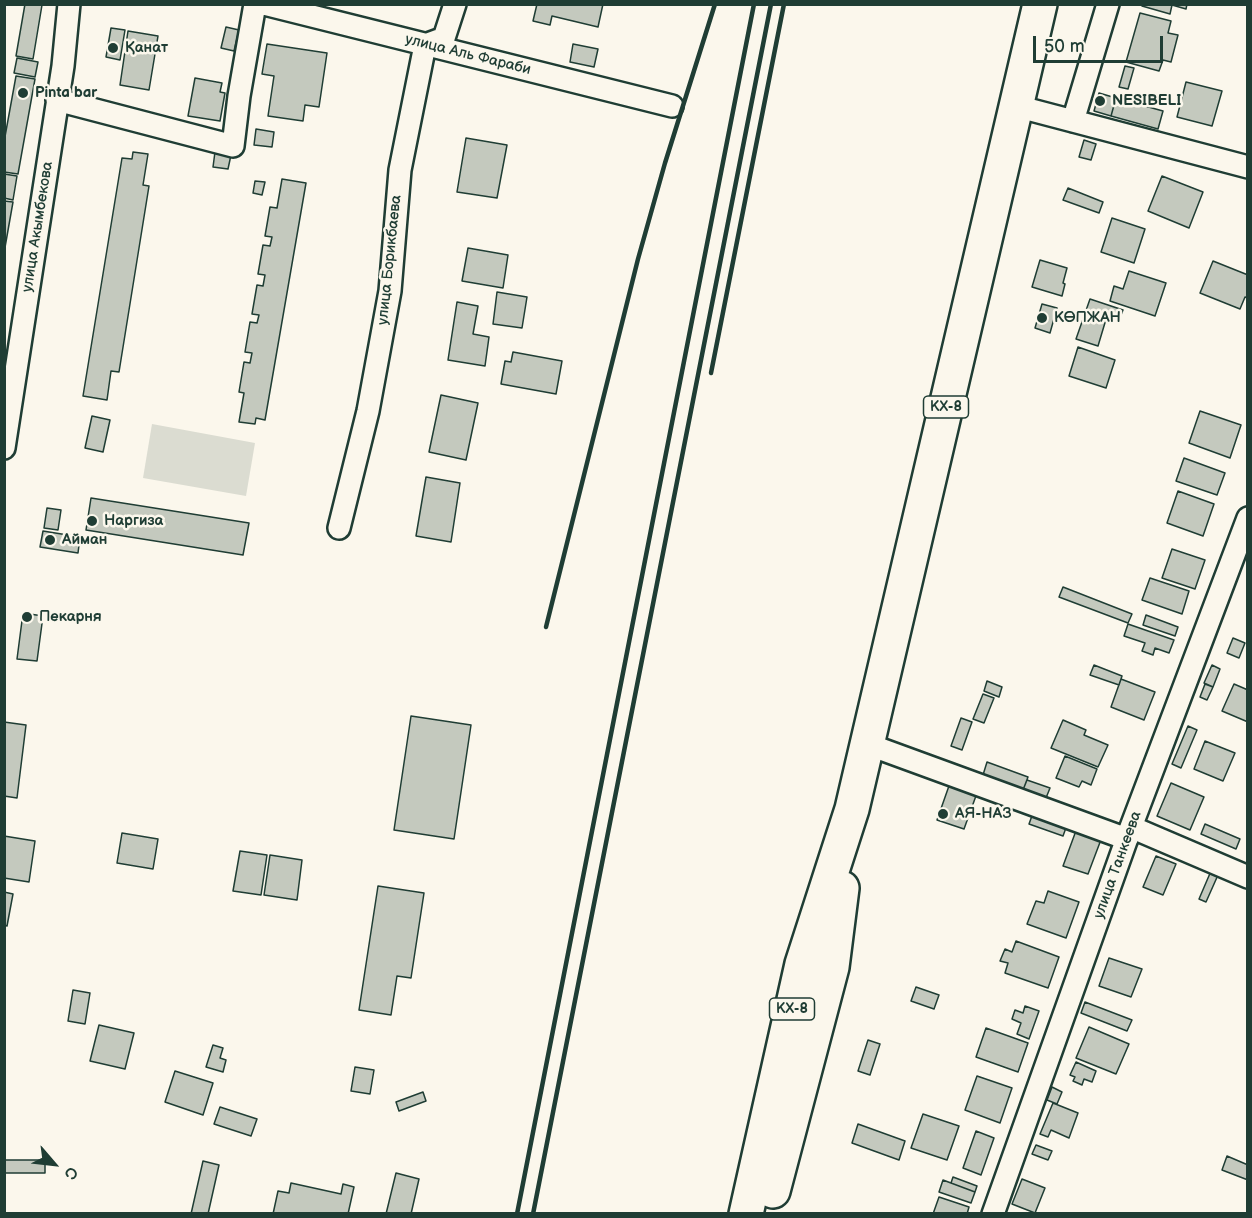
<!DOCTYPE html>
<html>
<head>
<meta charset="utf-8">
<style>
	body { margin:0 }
	#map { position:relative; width:1252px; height:1218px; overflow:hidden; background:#fbf7ec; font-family:"Balsamiq Sans",sans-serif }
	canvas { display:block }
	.frame { position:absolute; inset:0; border:6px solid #1f3d34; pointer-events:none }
	.north { position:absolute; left:24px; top:1134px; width:60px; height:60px; -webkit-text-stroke:4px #fbf7ec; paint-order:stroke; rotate:118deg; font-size:16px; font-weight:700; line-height:24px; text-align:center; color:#1f3d34 }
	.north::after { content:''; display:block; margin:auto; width:21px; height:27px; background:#1f3d34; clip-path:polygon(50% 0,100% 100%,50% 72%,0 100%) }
	.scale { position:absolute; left:1033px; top:36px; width:130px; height:27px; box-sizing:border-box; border:3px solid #1f3d34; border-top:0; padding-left:8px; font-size:18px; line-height:21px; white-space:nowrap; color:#1f3d34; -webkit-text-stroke:4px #fbf7ec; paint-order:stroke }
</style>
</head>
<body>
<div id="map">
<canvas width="1252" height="1218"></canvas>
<div class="frame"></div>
<div class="north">С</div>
<div class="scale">50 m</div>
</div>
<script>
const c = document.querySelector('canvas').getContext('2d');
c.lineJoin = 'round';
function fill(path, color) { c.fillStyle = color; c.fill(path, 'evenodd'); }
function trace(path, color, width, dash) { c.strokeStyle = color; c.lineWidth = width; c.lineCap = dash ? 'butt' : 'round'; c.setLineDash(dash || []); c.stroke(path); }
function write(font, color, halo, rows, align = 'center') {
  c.font = font + ' "Balsamiq Sans",sans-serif'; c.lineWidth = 5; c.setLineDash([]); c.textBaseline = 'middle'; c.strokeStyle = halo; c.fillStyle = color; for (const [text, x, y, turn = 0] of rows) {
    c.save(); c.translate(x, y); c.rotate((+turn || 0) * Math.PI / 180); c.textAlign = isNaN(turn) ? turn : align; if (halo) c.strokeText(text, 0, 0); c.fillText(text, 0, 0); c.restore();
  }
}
fill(new Path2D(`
	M152,424L255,443L246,496L143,478Z`), '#dbdcd1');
const building = new Path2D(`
	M25,4L42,5L33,59L16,56Z
	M537,4H603L598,27L552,16L550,25L533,21Z
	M1142,4H1187L1186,9L1172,5L1170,14L1142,6Z
	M1140,13L1171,21L1168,33L1178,35L1171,62L1163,60L1159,71L1126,62Z
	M226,27L239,30L234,51L221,48Z
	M111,28L125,30L120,60L106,57Z
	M128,31L158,36L149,90L120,85Z
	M267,44L327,53L319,107L305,105L303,121L268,116L274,76L262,74Z
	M573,44L598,49L594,67L570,62Z
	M17,58L38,62L35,77L14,73Z
	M1125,66L1134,68L1128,89L1119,87Z
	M16,76L35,79L18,174L4,172V142Z
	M195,78L222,83L220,92L225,93L220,121L188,116Z
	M1186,82L1222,91L1212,126L1177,117Z
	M1099,93L1116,98L1111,116L1094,111Z
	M1116,98L1163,111L1158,129L1111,116Z
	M256,129L274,132L272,147L254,145Z
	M466,138L507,145L497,198L457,192Z
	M1084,140L1096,144L1091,160L1079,157Z
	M133,152L148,154L143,185L149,186L119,372L111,371L107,400L83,396L122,158L132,159Z
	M215,152L231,155L228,169L213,167Z
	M4,174L17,176L13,200L4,198Z
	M1162,176L1203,192L1189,228L1148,211Z
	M282,179L306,183L265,420L256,418L255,424L239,422L244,393L239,392L244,362L250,363L252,353L245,352L250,322L257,323L259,315L252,314L257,285L263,286L265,275L258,274L263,245L270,246L272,237L265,236L270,207L277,208Z
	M255,181L265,182L262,195L253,193Z
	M1068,188L1103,202L1099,213L1063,200Z
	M4,201L13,202L4,253Z
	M1112,218L1145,229L1134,263L1101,252Z
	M468,248L508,255L503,288L462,281Z
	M1040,260L1067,268L1063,283L1065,284L1062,296L1032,287Z
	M1213,261L1248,275V298L1245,297L1240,309L1200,293Z
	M1129,271L1166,283L1155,316L1110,301L1114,286L1123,289Z
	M497,292L527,297L522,328L493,324Z
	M1090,299L1123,310L1119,320L1107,316L1098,346L1076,339Z
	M457,302L478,306L473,334L489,337L485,366L448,360Z
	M1042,304L1057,308L1050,333L1035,328Z
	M1078,347L1115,360L1106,388L1069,376Z
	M513,352L562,361L556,394L501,384L505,361L511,362Z
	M441,395L478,403L466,460L429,452Z
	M1200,411L1241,425L1230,458L1189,443Z
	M92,416L110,420L103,452L85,448Z
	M1184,458L1225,473L1217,495L1176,481Z
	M426,477L460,483L451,542L416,536Z
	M1178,491L1214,504L1203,536L1167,523Z
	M91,498L249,523L243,555L86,530Z
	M47,508L61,510L58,530L44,528Z
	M43,531L80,537L78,553L40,547Z
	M1172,549L1205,560L1195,589L1162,578Z
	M1150,578L1189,591L1182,614L1142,600Z
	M1063,587L1132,614L1128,623L1059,597Z
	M23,613L43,616L37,661L17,659Z
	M1146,615L1178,627L1175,636L1143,625Z
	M1128,624L1174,640L1169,653L1155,648L1153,655L1142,651L1145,643L1124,636Z
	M1233,638L1245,643L1239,658L1227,653Z
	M1094,665L1122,676L1119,685L1090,675Z
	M1212,665L1220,669L1213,687L1204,683Z
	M1121,679L1155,692L1144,720L1111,707Z
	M987,681L1002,687L999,697L984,691Z
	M1205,684L1213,687L1207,700L1200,697Z
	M1234,684L1248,690V722L1222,711Z
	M983,694L994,698L984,723L973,719Z
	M411,716L471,725L454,839L394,830Z
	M961,718L972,722L962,750L951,746Z
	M1063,720L1086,730L1084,735L1108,745L1098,767L1051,748Z
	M4,722L26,725L17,798L4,796Z
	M1188,726L1197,730L1181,768L1172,764Z
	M1205,741L1235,753L1223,781L1194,769Z
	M1065,756L1097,769L1091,785L1082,781L1079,787L1056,778Z
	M987,762L1028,777L1023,790L983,775Z
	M1027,780L1050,788L1046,798L1023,790Z
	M950,783L977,793L964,829L937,820Z
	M1171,783L1204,797L1190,830L1157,816Z
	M1033,813L1067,825L1063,836L1029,824Z
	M1205,824L1240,839L1236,849L1201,834Z
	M1077,828L1102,837L1088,874L1063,866Z
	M122,833L158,839L153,869L117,863Z
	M4,836L35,841L29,882L4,878Z
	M240,851L267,855L261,895L233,891Z
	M270,855L302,860L297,900L264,895Z
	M1156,856L1176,864L1163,895L1143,887Z
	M1211,871L1218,875L1206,902L1199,899Z
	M378,886L424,893L411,978L397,976L391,1015L359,1010Z
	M1048,891L1079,902L1066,938L1027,924L1036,901L1044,903Z
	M4,892L13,894L7,926L4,925Z
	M1016,941L1059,957L1048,988L1005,973L1008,963L1000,961L1005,949L1012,952Z
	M1109,958L1142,969L1131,997L1099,986Z
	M916,987L939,995L934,1009L911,1001Z
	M73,990L90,993L85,1024L68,1021Z
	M1085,1002L1132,1020L1127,1031L1081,1013Z
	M1025,1006L1039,1011L1029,1039L1017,1034L1021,1023L1012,1019L1015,1010L1023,1013Z
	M99,1025L134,1033L125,1069L90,1061Z
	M1089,1027L1129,1044L1116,1074L1076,1058Z
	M986,1028L1028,1043L1018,1072L976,1057Z
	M868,1040L880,1044L870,1075L858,1071Z
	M213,1045L223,1048L220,1058L226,1060L223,1072L206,1067Z
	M1076,1062L1096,1071L1092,1082L1084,1079L1082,1085L1073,1081L1075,1077L1070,1075Z
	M355,1067L374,1070L370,1094L351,1091Z
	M175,1071L213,1083L203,1115L165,1102Z
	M977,1076L1012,1088L1000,1123L965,1110Z
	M1052,1087L1062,1092L1057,1104L1047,1100Z
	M423,1092L426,1101L399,1111L396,1102Z
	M1053,1103L1078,1113L1069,1138L1051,1130L1048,1137L1040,1134Z
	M220,1107L257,1119L251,1136L214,1124Z
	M923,1114L959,1126L947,1160L911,1148Z
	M858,1124L905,1141L899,1160L852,1143Z
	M976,1131L994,1138L981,1175L963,1168Z
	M1036,1145L1052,1151L1048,1160L1032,1154Z
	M1227,1156L1248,1165V1180L1222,1170Z
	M4,1160H45V1173H4Z
	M203,1161L219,1165L208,1214H191Z
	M396,1173L419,1179L411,1214H386Z
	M953,1177L977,1186L975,1192L951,1183Z
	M1022,1179L1045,1188L1035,1213L1012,1204Z
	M943,1180L975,1192L971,1203L939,1192Z
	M291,1183L341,1194L343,1184L354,1187L348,1214H273L278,1191L289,1193Z
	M939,1197L969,1207L967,1214H933Z`);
fill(building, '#c4c9be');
trace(building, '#1f3d34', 1.5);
const street = new Path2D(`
	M264,4L672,106
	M57,100L233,146L239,96L255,4
	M1016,106L1248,167
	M1073,121L1108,4
	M4,448L63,66L69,4
	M339,528L368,411L390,291L400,170L425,45L444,38L455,4
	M867,744L1127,839
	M1131,827L1248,877
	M993,1214L1131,827L1248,518`);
const primary = new Path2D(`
	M773,1191L832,967L842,888
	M746,1214L802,964L852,809L1040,4`);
trace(street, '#1f3d34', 26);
trace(primary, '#1f3d34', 38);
trace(street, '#fbf7ec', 21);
trace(primary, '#fbf7ec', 33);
trace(new Path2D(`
	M711,373L784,4
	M546,627L638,259L665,163L715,4
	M517,1214L754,4
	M533,1214L771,4`), '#1f3d34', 4.5);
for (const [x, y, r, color] of [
	[113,48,6,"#1f3d34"],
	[23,93,6,"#1f3d34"],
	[1100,101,6,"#1f3d34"],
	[1042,318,6,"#1f3d34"],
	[92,521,6,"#1f3d34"],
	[50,540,6,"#1f3d34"],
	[27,617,6,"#1f3d34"],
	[943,814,6,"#1f3d34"]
]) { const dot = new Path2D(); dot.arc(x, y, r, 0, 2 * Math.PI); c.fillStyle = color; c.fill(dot); trace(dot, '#fbf7ec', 2); }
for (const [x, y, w] of [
	[946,407,45],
	[792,1009,45]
]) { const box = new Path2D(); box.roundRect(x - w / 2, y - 11, w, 22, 4.5); c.fillStyle = '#fbf7ec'; c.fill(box); trace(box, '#1f3d34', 1.5); }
write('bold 14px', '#1f3d34', null, [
	["КХ-8",946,407],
	["КХ-8",792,1009]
]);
write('bold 15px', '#1f3d34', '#fbf7ec', [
	["Қанат",125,48],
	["Pinta bar",35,93],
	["NESIBELI",1112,101],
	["КӨПЖАН",1054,318],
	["Наргиза",104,521],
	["Айман",62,540],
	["Пекарня",39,617],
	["АЯ-НАЗ",955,814]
], 'left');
write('15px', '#1f3d34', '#fbf7ec', [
	["улица Аль Фараби",468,55,14],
	["улица Акымбекова",38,227,-81],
	["улица Борикбаева",390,260,-84],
	["улица Танкеева",1118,865,-70]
]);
</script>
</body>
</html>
